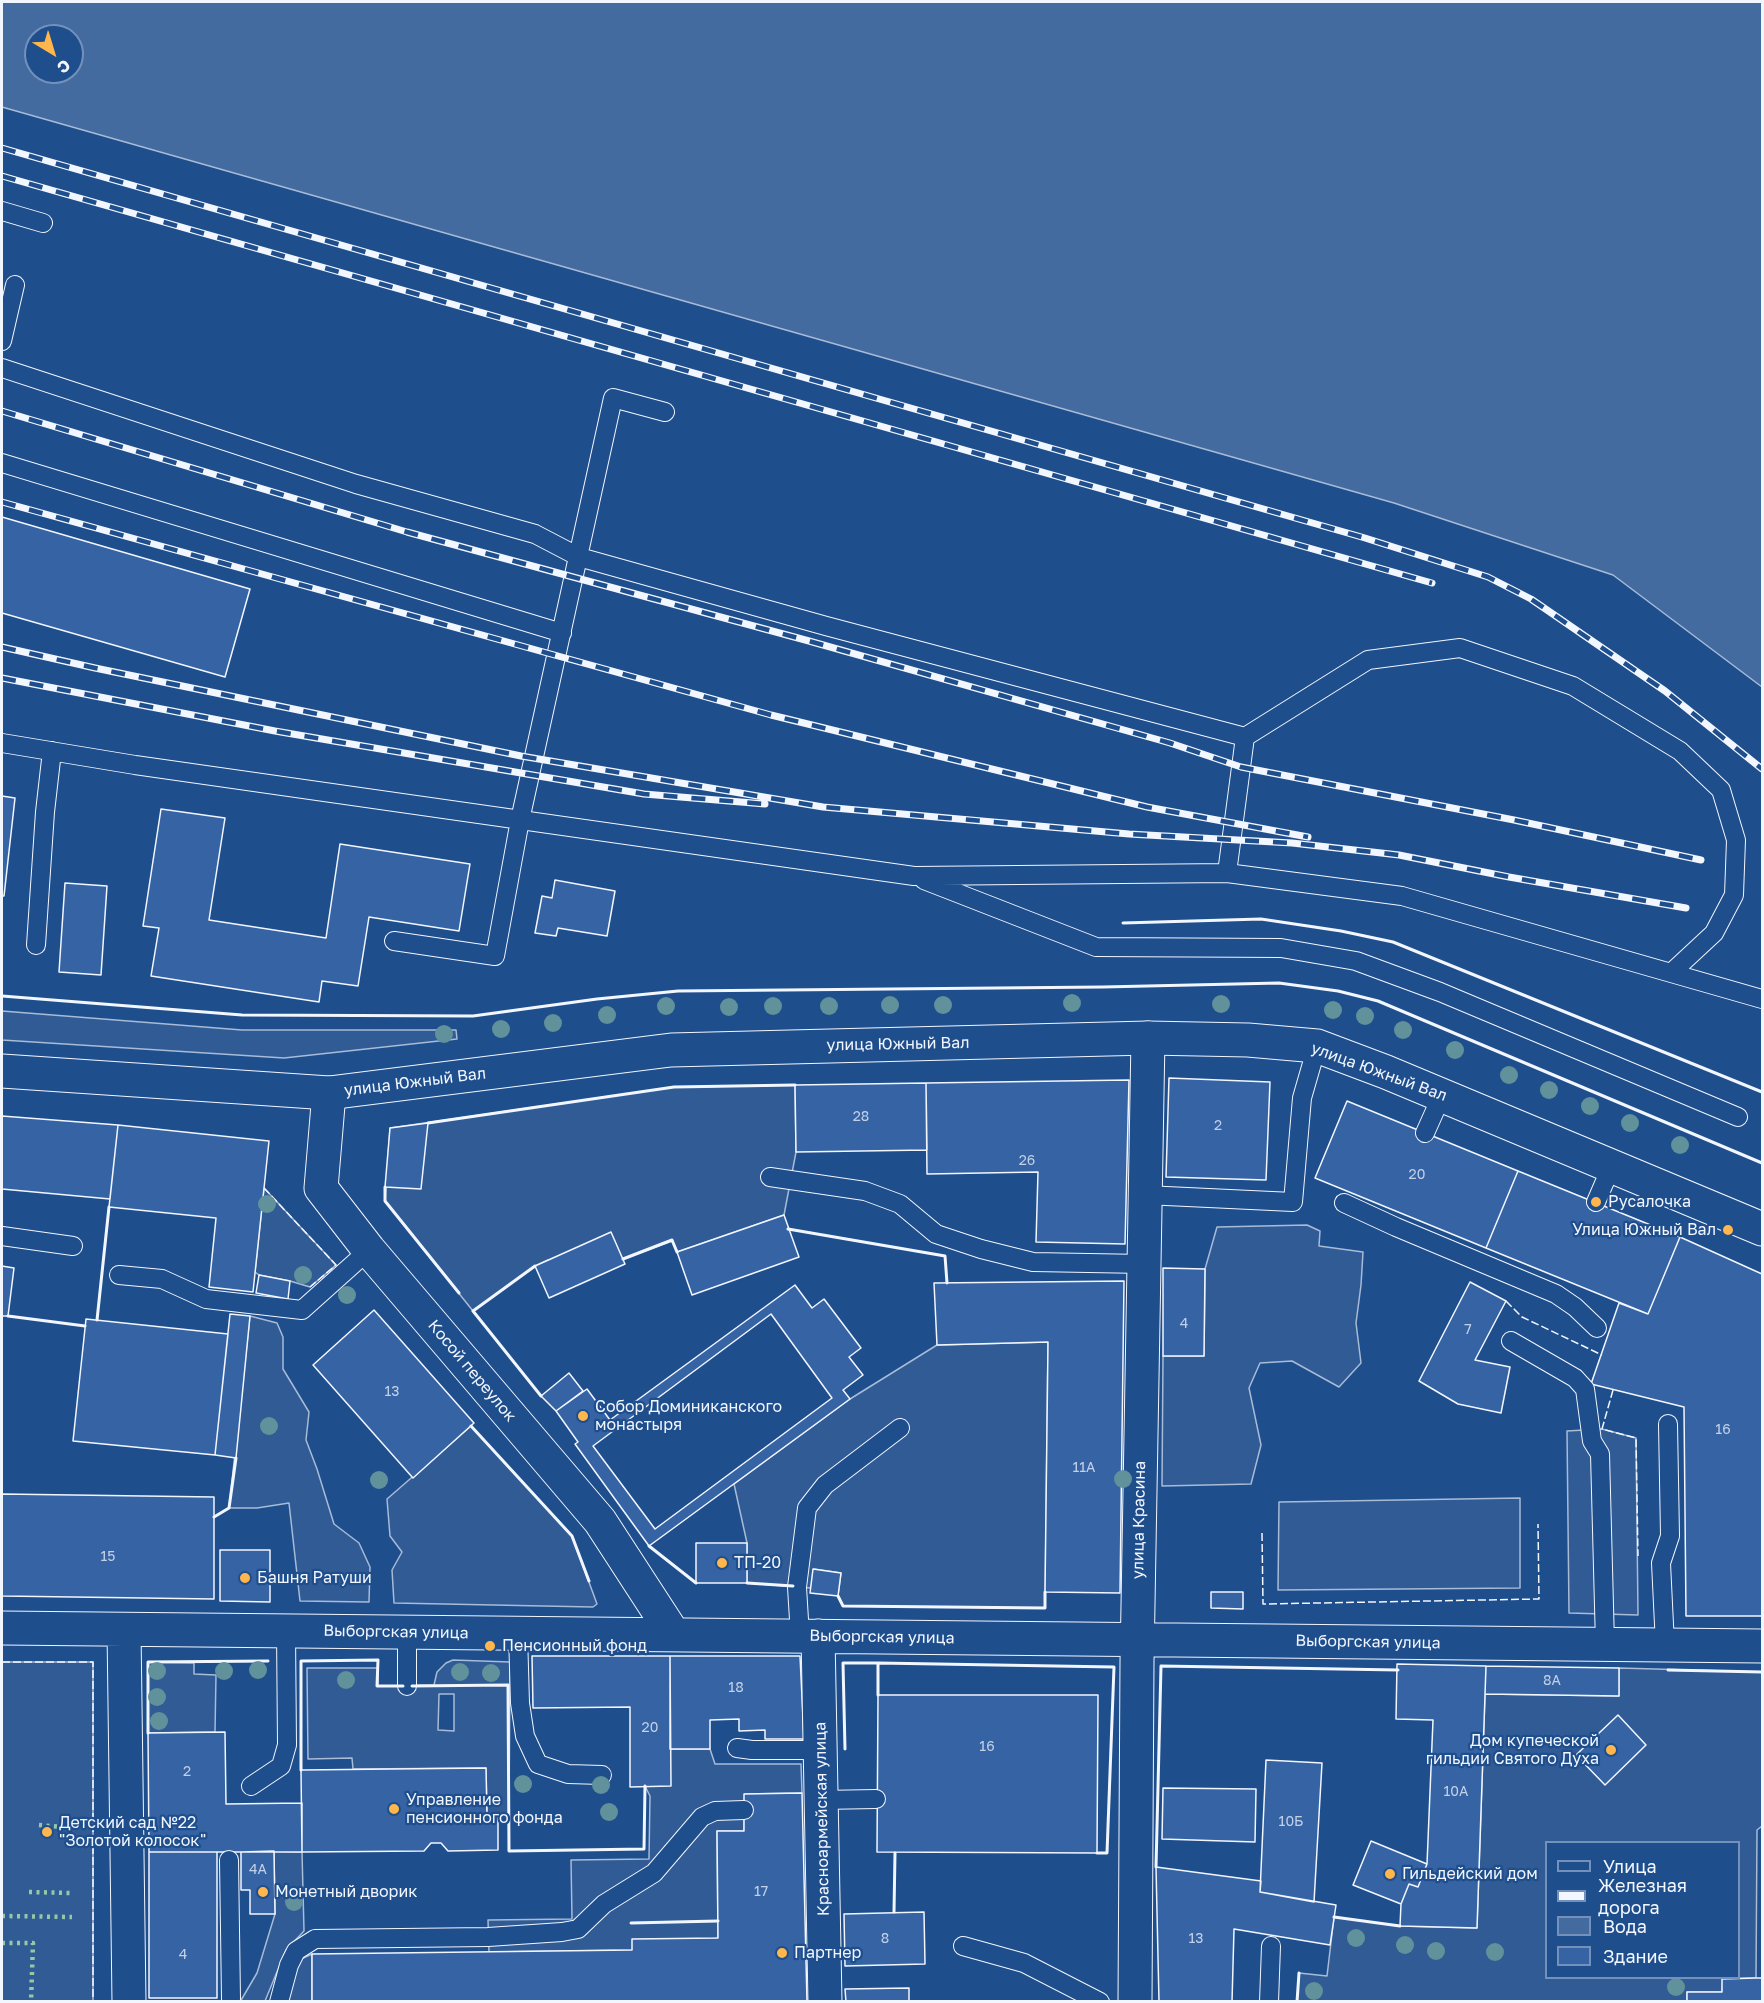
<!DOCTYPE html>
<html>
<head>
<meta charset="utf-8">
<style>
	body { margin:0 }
	#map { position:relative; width:1764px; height:2003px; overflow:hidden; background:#1f4e8c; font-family:"Golos Text",sans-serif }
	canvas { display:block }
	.frame { position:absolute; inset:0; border:3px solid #f2f6ff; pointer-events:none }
	.legend { position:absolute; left:1545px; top:1841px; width:195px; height:138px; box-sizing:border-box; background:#1f4e8c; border:2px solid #7391ba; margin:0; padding:8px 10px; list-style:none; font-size:18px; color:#f2f6ff }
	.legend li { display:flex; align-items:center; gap:12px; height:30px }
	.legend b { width:30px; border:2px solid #7391ba }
	.north { position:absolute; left:24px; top:24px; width:60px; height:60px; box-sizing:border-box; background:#1f4e8c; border:2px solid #7391ba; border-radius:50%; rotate:142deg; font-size:16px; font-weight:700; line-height:24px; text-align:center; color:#f2f6ff }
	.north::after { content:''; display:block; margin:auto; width:21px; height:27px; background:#ffb74d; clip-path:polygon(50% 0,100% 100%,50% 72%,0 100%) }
</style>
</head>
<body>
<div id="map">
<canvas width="1764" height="2003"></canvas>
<div class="frame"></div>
<ul class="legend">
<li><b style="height:8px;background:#1f4e8c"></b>Улица</li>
<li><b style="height:8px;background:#f2f6ff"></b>Железная дорога</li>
<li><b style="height:16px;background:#446ba0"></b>Вода</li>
<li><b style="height:16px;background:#3563a3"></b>Здание</li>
</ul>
<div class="north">С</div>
</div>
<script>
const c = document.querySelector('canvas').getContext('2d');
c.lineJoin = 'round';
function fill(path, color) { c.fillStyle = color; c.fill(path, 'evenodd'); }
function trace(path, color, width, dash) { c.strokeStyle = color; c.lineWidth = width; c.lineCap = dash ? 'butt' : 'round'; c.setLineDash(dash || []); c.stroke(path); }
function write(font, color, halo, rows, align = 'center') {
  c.font = font + ' "Golos Text",sans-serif'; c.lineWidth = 4.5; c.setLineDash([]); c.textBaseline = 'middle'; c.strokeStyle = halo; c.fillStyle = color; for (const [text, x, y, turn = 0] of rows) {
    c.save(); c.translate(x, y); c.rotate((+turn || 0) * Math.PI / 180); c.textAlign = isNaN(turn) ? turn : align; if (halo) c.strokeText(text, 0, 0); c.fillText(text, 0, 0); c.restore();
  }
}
const built = new Path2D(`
	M2,1011L242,1030H456L457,1039L284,1058L2,1040Z
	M795,1085L796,1152L784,1215L677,1252L672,1241L623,1259L548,1260L535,1266L473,1311L385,1201L390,1128L674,1087Z
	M264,1188L336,1265L310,1287L290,1281L259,1275L255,1272Z
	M1307,1225L1320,1231L1319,1246L1363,1252L1361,1285L1356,1323L1361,1363L1339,1387L1292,1361L1260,1363L1249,1388L1261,1445L1251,1484L1162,1486L1163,1356H1204L1205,1269L1217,1227Z
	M250,1316L277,1323L283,1337V1369L309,1412L306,1440L317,1469L334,1524L359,1543L370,1567L369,1602L300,1601L289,1503L257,1508H229Z
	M1048,1342L1045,1608L843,1606L838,1596L841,1573L814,1569L811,1588L747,1583V1543L734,1484L850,1399L937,1345Z
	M471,1426L572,1536L597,1604L593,1607L394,1603L392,1570L402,1552L390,1536L387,1499Z
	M1602,1429L1636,1438L1638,1615L1569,1613L1567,1431Z
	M1520,1498V1588L1278,1590L1279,1502Z
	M453,1660L510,1662L509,1816H487L486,1768L353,1769L352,1758L308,1759L307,1668H378V1686L434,1685L437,1672L446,1663ZM439,1694H454V1731L438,1730Z
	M2,1662H93V2001H2Z
	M148,1662L194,1663V1674L216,1675L215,1732L148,1733Z
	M1619,1668L1762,1672V1826L1757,1830L1756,1978L1723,1979L1722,1992H1687V2001L1297,2002L1299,1973L1327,1976L1334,1917L1400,1926L1477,1928L1485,1694L1619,1696ZM1546,1842H1738V1978H1546Z
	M670,1749H710L715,1764H801L802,1793L745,1794L744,1831H717L718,1938L632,1950L489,1952L488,1920L572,1919L571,1860L649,1859L650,1796L645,1786Z
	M274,1851L302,1852L304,1931L286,1950L265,2001L240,2002L257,1973L275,1914Z
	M312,1954V2001L287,2002L299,1960Z`);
fill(built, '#305b95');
trace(built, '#a8bbd7', 1.5);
const water = new Path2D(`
	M2,2H1762V687L1613,575L1394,503L2,107ZM36,36H72V72H36Z`);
fill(water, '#446ba0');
trace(water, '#a8bbd7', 1.5);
const building = new Path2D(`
	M2,517L250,589L225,677L2,613Z
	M2,796L15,798L4,896H2Z
	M161,809L225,818L209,920L326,938L340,844L470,864L459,931L369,917L358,986L322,981L319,1002L151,976L159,928L143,926Z
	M555,880L615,891L607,936L558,928L556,936L535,933L542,896L552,898Z
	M65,883L107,886L101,975L59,972Z
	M1169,1078L1270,1082L1266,1180L1166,1177Z
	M1129,1080L1125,1244L1036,1242L1038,1172L927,1174L926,1083Z
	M926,1083L927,1150L796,1152L795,1085Z
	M1347,1101L1518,1171L1486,1248L1315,1178Z
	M2,1116L118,1125L110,1199L2,1189Z
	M428,1123L421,1189L385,1187L390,1128Z
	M118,1125L269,1141L253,1292L209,1287L216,1218L109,1207Z
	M1518,1171L1680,1237L1648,1314L1486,1248Z
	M784,1215L799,1257L692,1295L677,1252Z
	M611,1232L625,1264L549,1298L535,1266Z
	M1680,1237L1762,1274V1616H1686L1684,1407L1591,1384L1619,1303L1648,1314Z
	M2,1266L14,1268L8,1316H2Z
	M1163,1268L1205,1269L1204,1356H1163Z
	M259,1275L290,1281L288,1299L256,1293Z
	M1124,1281L1120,1593L1045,1592L1048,1342L937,1345L934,1283Z
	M1470,1282L1506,1301L1475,1360L1510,1367L1501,1413L1458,1404L1419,1381Z
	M795,1285L812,1308L824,1299L861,1348L849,1357L863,1375L843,1390L850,1399L649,1546L575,1444L578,1442L556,1411L587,1389L610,1420ZM771,1314L832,1398L655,1529L593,1446Z
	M374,1310L474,1423L413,1478L313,1365Z
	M230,1314L250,1316L236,1458L215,1455Z
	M86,1319L228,1334L215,1455L73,1441Z
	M569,1373L583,1391L556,1411L541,1396Z
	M2,1494L214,1497V1599L2,1596Z
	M696,1543H747V1583H696Z
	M220,1550H270V1602L220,1601Z
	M813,1569L841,1573L838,1596L810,1593Z
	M1211,1592H1243V1609L1211,1608Z
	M532,1656H670L671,1786L630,1787V1707L533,1708Z
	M670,1656H800L804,1739H765V1730L739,1731V1719L710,1720V1749H670Z
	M1397,1664L1486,1666L1477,1928L1400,1926L1401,1904L1409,1884L1418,1887L1427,1864L1433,1720L1396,1719Z
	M1486,1666L1619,1668V1696L1485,1694Z
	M878,1695H1098L1097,1853L877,1852Z
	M1618,1715L1646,1745L1605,1785L1576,1755Z
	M225,1732L226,1804L302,1803V1852H149L148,1733Z
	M1266,1760L1322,1763L1314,1902L1260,1892Z
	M486,1768L487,1816L498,1815V1850L448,1851L441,1843H431L424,1851L302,1852L301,1770Z
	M1163,1788L1256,1789L1255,1842L1162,1839Z
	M802,1793L807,2002H312V1954L632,1950V1939L718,1938L717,1831H744V1794Z
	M1371,1841L1427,1864L1418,1887L1409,1884L1401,1904L1353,1885Z
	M274,1851L275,1914H250V1890H241V1852Z
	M149,1852H217V1998H149Z
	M1156,1867L1261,1881L1260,1892L1336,1905L1330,1945L1234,1929L1232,2002H1159Z
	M924,1912L925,1964L845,1966L844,1914Z
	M1756,1978H1762V2002H1687V1992H1722V1979Z
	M909,1988V2002H846L845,1989Z`);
fill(building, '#3563a3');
trace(building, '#f2f6ff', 1.5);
const lane = new Path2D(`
	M2,211L43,223
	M2,341L15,285
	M2,368L356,484L535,534L579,557L826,626L1245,737L1227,873
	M2,463L562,633
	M1245,737L1368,660L1460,648L1573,686L1680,751L1721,790L1736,840L1734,895L1714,933L1671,973
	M2,743L135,765L914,876L1227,873L1402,896L1762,999
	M924,880L1096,947L1281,948L1356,961L1440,992L1738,1117
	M394,941L495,956L520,820L613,398L665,412
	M36,945L45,812L52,751
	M1425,1133L1442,1095
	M770,1177L865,1191L900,1204L936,1234L981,1249L1033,1262L1144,1264
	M1145,1195L1293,1202L1302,1098L1317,1046
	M1596,1202L1612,1165
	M1344,1203L1396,1227L1556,1294L1575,1307L1597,1328
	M2,1236L73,1246
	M119,1275L162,1279L206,1299L302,1310L369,1250
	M1511,1341L1575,1378L1585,1389L1592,1441L1600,1454L1605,1644
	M407,1633V1686
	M518,1634L520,1703L525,1736L538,1764L568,1774L602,1775
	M800,1636L797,1587L807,1508L825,1485L900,1428
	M1665,1645L1661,1563L1670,1536L1668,1424
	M737,1748L752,1750H820
	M251,1786L281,1766L287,1745L286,1631
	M821,1800L876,1799
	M229,1860L231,1999
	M963,1946L1024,1963L1100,2002
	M279,2002L289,1965L296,1951L315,1939L488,1937L562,1932L578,1929L604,1904L654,1873L702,1817L715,1811L744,1810
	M1269,2002L1271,1946`);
const street = new Path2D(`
	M329,1093L321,1188L369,1250L600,1521L674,1635
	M2,1628L1762,1646
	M124,1630L129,2002
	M818,1636L825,2002
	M1135,2002L1137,1661L1148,1038`);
const secondary = new Path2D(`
	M2,1071L329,1093L671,1050L1148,1038L1248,1040L1317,1046L1386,1072L1762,1229`);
trace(lane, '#f2f6ff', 20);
trace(street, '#f2f6ff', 35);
trace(secondary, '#f2f6ff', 35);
trace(lane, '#1f4e8c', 18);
trace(street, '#1f4e8c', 33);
trace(secondary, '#1f4e8c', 33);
const rail = new Path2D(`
	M2,148L1365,538L1488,577L1531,599L1665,691L1762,769
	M2,176L1432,583
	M2,411L407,532L809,641L1170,743L1241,767L1514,820L1701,860
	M2,502L771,715L1147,807L1308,837
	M2,647L95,668L521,756L823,807L1129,834L1292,843L1399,855L1509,877L1686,908
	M2,678L275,731L644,794L765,804`);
trace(rail, '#f2f6ff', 7);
trace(rail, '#1f4e8c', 4.5, [14]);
trace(new Path2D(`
	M39,1825L73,1828
	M29,1892L71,1893
	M2,1916L72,1917
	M2,1943H33L31,2002`), '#97c8a6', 4.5, [3, 4.5]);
trace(new Path2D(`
	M264,1188L336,1265L310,1287
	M1506,1301L1522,1317L1602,1355
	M1613,1390L1602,1429L1636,1438L1638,1556
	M1262,1533L1263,1604L1539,1599L1538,1524
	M2,1662H93V2002`), '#f2f6ff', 1.5, [8, 3]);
trace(new Path2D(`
	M1123,923L1261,919L1341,931L1393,942L1762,1092
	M2,996L242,1015L473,1016L597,999L678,991L1103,987L1279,983L1338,991L1378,1001L1762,1163
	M428,1123L674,1087L795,1085
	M385,1187V1201L459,1293
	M788,1229L945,1256L947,1283
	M623,1259L672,1240L677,1252
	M535,1266L473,1311L541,1396
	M8,1316L85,1326
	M97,1320L109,1207
	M471,1426L572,1536L589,1581
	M214,1517L229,1508L236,1458
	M649,1546L696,1583
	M747,1583L793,1586
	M838,1596L843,1606L1045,1608V1592
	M1668,1670L1762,1672
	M412,1686L508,1685L509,1851L644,1849L645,1786
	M878,1695V1663L1114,1667L1107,1853H1097
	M148,1733V1662L268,1661
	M845,1749L843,1663H878
	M301,1770V1661L378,1660L377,1686H403
	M1156,1867L1161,1666L1398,1670
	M894,1912L895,1853
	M1334,1917L1400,1926
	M631,1923L718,1921
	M1297,2002L1299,1973`), '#f2f6ff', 3);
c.fillStyle = '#61919a';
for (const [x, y] of [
	[1072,1003],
	[1221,1004],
	[890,1005],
	[943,1005],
	[666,1006],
	[773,1006],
	[829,1006],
	[729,1007],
	[1333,1010],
	[607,1015],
	[1365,1016],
	[553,1023],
	[501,1029],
	[1403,1030],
	[444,1034],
	[1455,1050],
	[1509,1075],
	[1549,1090],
	[1590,1106],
	[1630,1123],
	[1680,1145],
	[267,1204],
	[303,1275],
	[347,1295],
	[269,1426],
	[1123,1479],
	[379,1480],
	[258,1670],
	[157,1671],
	[224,1671],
	[460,1672],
	[491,1673],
	[346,1680],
	[157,1697],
	[159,1721],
	[523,1784],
	[601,1785],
	[609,1812],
	[294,1902],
	[1356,1938],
	[1405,1945],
	[1436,1951],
	[1495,1952],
	[1676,1987],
	[1314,1991]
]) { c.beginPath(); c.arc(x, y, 9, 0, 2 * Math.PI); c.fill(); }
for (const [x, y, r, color] of [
	[1596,1202,6,"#ffb74d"],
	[1728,1230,6,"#ffb74d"],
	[583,1416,6,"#ffb74d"],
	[722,1563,6,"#ffb74d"],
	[245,1578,6,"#ffb74d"],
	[490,1646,6,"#ffb74d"],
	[1611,1750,6,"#ffb74d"],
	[394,1809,6,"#ffb74d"],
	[47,1832,6,"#ffb74d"],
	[1390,1874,6,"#ffb74d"],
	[263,1892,6,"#ffb74d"],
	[782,1953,6,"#ffb74d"]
]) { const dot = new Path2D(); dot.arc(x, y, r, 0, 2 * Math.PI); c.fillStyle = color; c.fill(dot); trace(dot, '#1f4e8c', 2); }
write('14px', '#c3d1e8', null, [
	["28",861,1117],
	["2",1218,1126],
	["26",1027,1161],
	["20",1417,1175],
	["4",1184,1324],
	["7",1468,1330],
	["13",392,1392],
	["16",1723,1430],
	["11А",1084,1468],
	["15",108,1557],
	["8А",1552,1681],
	["18",736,1688],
	["20",650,1728],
	["16",987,1747],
	["2",187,1772],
	["10А",1456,1792],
	["10Б",1291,1822],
	["4А",258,1870],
	["17",761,1892],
	["8",885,1939],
	["13",1196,1939],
	["4",183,1955]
]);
write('16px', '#f2f6ff', '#1f4e8c', [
	["улица Южный Вал",898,1044,-1],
	["улица Южный Вал",1379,1072,20],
	["улица Южный Вал",415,1082,-7],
	["Косой переулок",472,1371,50],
	["улица Красина",1139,1520,-89],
	["Выборгская улица",396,1632,1],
	["Выборгская улица",882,1637,1],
	["Выборгская улица",1368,1642,1],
	["Красноармейская улица",822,1819,-91]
]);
write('16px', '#f2f6ff', '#1f4e8c', [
	["Русалочка",1608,1202],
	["Улица Южный Вал",1716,1230,"right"],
	["Собор Доминиканского",595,1407],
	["монастыря",595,1425],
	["ТП-20",734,1563],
	["Башня Ратуши",257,1578],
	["Пенсионный фонд",502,1646],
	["Дом купеческой",1599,1741,"right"],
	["гильдии Святого Духа",1599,1759,"right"],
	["Управление",406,1800],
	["пенсионного фонда",406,1818],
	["Детский сад №22",59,1823],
	["\"Золотой колосок\"",59,1841],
	["Гильдейский дом",1402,1874],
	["Монетный дворик",275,1892],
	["Партнер",794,1953]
], 'left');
</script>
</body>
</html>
